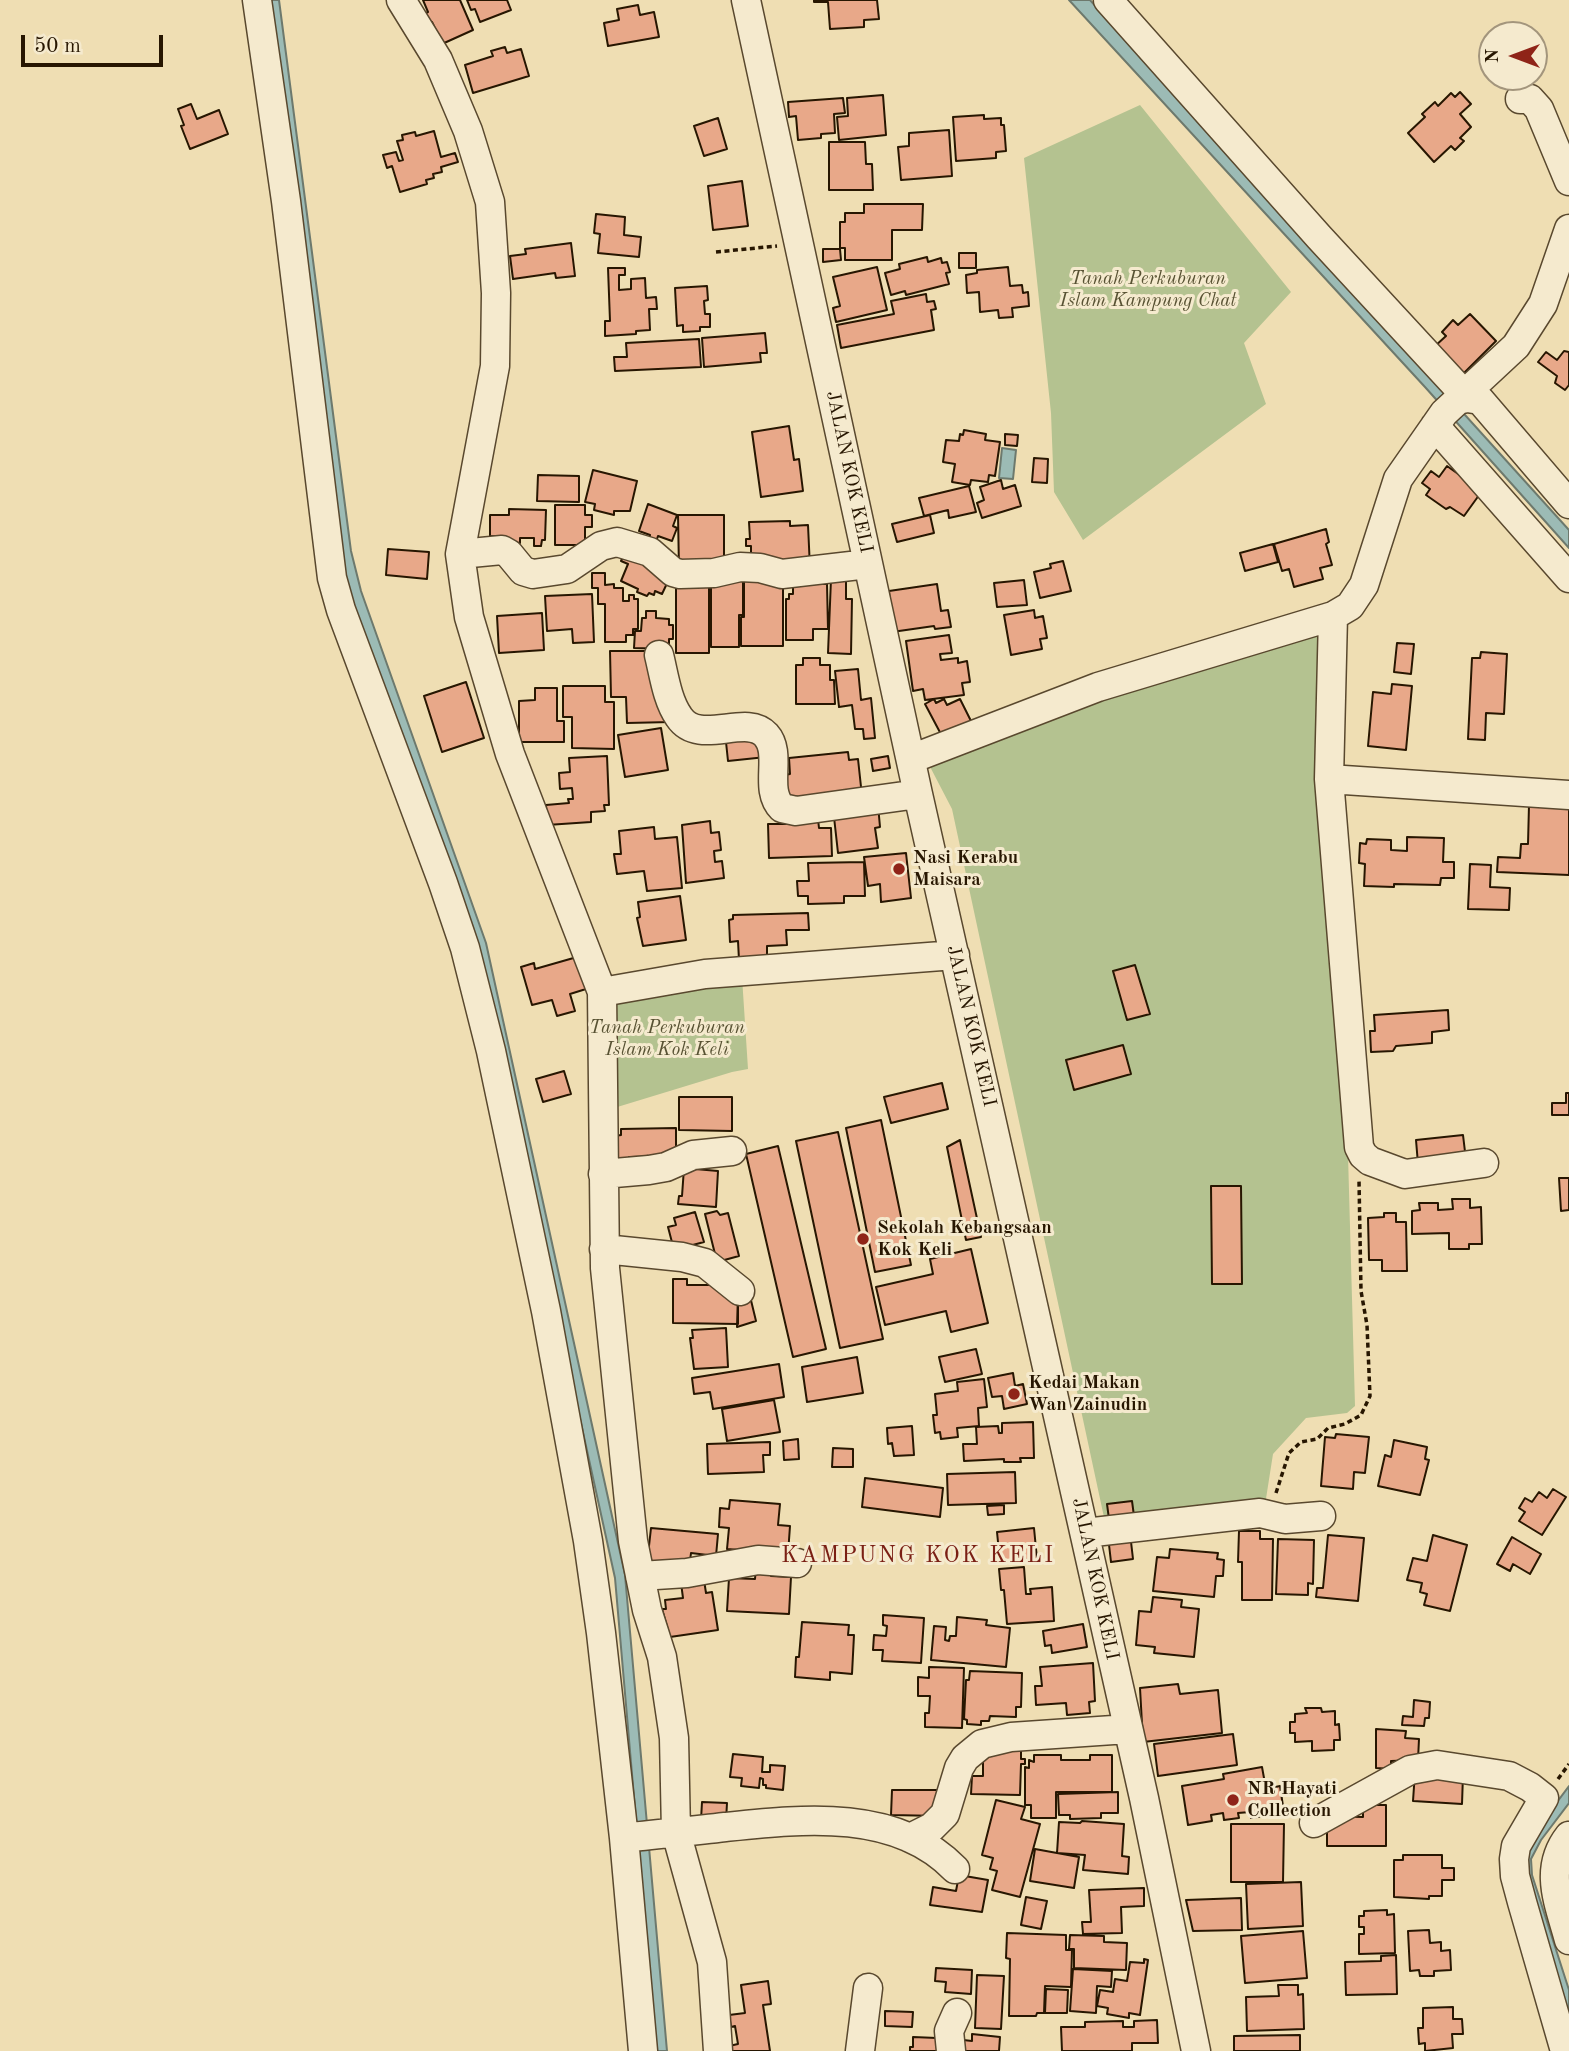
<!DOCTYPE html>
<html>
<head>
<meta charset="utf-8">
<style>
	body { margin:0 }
	#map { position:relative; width:1569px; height:2051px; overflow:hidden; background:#efdeb3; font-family:"Old Standard TT",serif }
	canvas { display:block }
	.north { position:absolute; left:1478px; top:21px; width:70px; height:70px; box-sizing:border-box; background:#f5eace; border:2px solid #a3957c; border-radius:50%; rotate:270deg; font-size:19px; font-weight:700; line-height:28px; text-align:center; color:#271601 }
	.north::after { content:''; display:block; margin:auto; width:24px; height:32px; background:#8f2418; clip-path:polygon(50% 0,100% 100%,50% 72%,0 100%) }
	.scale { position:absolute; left:21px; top:35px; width:142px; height:32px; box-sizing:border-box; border:4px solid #271601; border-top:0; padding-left:9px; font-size:21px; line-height:24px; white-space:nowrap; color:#271601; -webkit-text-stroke:5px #f5eace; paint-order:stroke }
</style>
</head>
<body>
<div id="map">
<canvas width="1569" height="2051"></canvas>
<div class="north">N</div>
<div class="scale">50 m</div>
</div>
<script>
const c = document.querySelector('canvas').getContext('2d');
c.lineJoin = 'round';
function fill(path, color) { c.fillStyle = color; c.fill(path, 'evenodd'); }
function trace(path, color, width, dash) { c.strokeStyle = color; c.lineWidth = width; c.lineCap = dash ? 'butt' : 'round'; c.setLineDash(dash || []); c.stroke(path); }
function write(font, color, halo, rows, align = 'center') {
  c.font = font + ' "Old Standard TT",serif'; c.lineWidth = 6; c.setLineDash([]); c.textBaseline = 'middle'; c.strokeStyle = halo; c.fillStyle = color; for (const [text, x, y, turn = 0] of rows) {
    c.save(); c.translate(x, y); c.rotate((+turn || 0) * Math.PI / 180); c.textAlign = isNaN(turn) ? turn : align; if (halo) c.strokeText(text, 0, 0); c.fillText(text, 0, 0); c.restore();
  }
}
fill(new Path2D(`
	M1140,105L1291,292L1244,343L1266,404L1083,540L1054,492L1051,413L1024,158Z
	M1306,629L1322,641L1319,834L1348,1155L1355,1406L1347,1413L1306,1418L1273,1454L1265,1505L1105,1522L952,809L926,759Z
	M742,977L748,1069L732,1072L614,1108L613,1006L625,995Z`), '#b4c290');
const water = new Path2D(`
	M268,0H279L351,551L361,591L486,943L625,1575L667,2051H656L615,1578L477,950L357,617L338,550Z
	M1069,0H1090L1569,530V548L1425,387Z
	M1002,448L1016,450L1013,479L999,478Z
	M1569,1786V1803L1541,1840L1531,1859L1532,1875L1569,1990V2016L1534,1901L1525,1853L1533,1834Z`);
fill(water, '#9cbbb5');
trace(water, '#6d796d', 2);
const building = new Path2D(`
	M423,0H460L473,30L442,44L432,22L426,25L422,15L428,12Z
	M467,0H507L511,10L480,22L475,9L471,10Z
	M814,0H877L879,19L864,20V27L830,29L828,2H814Z
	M638,5L640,15L654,12L659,37L608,46L604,23L619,20L617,9Z
	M505,47L507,53L521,49L529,76L473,93L465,65L493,56L491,51Z
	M1460,92L1471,104L1460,114L1471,127L1460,138L1464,141L1455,150L1451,146L1434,162L1408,133L1425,117L1422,114L1435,102L1438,106L1451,93L1455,97Z
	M883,95L886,135L839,140L837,117L848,116L847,98Z
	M843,98L845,113L834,114L835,133L821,134V138L798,140L796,116L789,117L788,102Z
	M191,104L197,119L219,110L228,134L190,149L181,126L184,125L178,109Z
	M984,115V119L1001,118V125H1004L1006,151L996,152V158L956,161L953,117Z
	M718,118L727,149L704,156L694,126Z
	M949,130L952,176L901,180L898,147L909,146V133Z
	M434,131L441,157L455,153L458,162L441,167L442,172L433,174L434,178L426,180L427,184L400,192L392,166L387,168L383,155L396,152L399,161L403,160L397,141L403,140L402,135L415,132L416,136Z
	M829,142H865L866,164H872L873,190H829Z
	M742,181L748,226L713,230L708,186Z
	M864,204H923L922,230H892V260H845V248H840V222H845V213H864Z
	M596,214L625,217L624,235L641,237L639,257L598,253L600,234L594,233Z
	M571,243L575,276L556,278L555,273L513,279L510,256L526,254L525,249Z
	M823,249H840L841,260L823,262Z
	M959,253H976V268H959Z
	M927,257L928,262L941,258L942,263L947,262L950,272L946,273L949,284L906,295L905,291L891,295L885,273L900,269L899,264Z
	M877,267L887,310L836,322L833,308L840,306L833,277Z
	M1008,267L1010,286L1022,285L1023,293L1028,292L1029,306L1012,308L1013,317L999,318L998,310L980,312L979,292L967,293L966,275L977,273V270Z
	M608,268H625V275H619V290L631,289V279L645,278L646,298L656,297L657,309H649L650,330L636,331V334L605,336V321H610Z
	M707,286L708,300L704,301L705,314H710V327H700V331L683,332V325L677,326L675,288Z
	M926,294L927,302L934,301L936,309L931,310L934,330L841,348L837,325L894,314L891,301Z
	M1470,314L1496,341L1462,375L1434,347L1446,336L1442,332L1453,320L1458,325Z
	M765,333L767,353H760L761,362L704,367L702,338Z
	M699,339L701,367L615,371L614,357H627L626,343Z
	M1564,351L1569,352V385L1565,390L1555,383L1557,376L1538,362L1546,352L1557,360Z
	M789,426L794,460L799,459L803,491L761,497L752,432Z
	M964,430L986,434L985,440L1000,442L995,476L989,475L988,482L971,480L970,485L952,482L955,464L943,462L946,440L959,441L960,434L963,435Z
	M1005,434L1018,435L1017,446L1005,445Z
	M1034,458L1048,459L1047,483L1032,482Z
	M1447,466L1482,491L1464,516L1450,507L1446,509L1426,495L1430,489L1422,483L1431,471L1439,477Z
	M593,470L637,481L630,511H614V515L594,510L595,504L585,502Z
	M538,475L579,476V502L537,501Z
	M1001,480L1003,489L1015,485L1021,506L982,518L977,503L984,500L980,487Z
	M969,486L976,512L949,518L948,510L924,516L919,498Z
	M648,504L677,515L673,526L677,528L672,541L658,536L656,542L649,539L650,535L639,531Z
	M555,505H585V515H592V527H585V545H555Z
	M509,509L546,510L545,540H542L541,546H534V538H520V543L507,542V537L490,536V515H509Z
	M678,515H724V566L679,570Z
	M930,515L934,533L897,542L892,524Z
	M790,521V526L808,525L810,568L751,560V546H746V539H750L749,522Z
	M1326,529L1329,542L1326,544L1332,565L1320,568L1323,579L1294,587L1289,569L1282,571L1274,544Z
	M1273,544L1278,562L1245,571L1240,553Z
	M627,548L670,577L662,594L655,591L654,595L649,593L647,596L637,592L638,589L621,581L628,564L621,561Z
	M388,549L429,552L427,579L386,575Z
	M1063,561L1071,591L1040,598L1034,572L1051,568L1050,564Z
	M592,573H605V585L614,584V588H623V601H629V595H634V599H638V629H633V635H626V642H605V604H598V588H592Z
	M711,579H743V615H739V647H711Z
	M744,579H783V646H741V617H744Z
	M831,579H846V599H852L851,654L828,653Z
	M1024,580L1027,605L997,607L994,583Z
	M676,584H709V653H676Z
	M793,584H827L828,629H813V640H786V599H789V594H793Z
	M937,584L941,611L948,610L951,627L935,629L934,626L892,632L889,591Z
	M592,594L594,642L573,643L572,629L547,631L545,596Z
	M1034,610L1035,618L1043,616L1047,638L1040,639L1042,649L1011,655L1004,615Z
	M646,611H656V618L669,619V625H673V639H669V649L634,648L635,631H641L642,618H646Z
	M542,613L544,650L499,653L497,616Z
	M949,635L952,653L940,654L941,660L958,658V663L967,661L970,682L962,683L964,695L925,700L923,689L913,691L906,641Z
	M1397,643L1414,644L1411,674L1394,672Z
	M610,651H648L671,722L627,723L626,697H611Z
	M1481,652L1507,654L1504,714L1486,713L1485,740L1468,739L1472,658H1480Z
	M803,658H820V665H830V680H834L835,704H796V665H803Z
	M858,669L861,700L871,698L875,738L864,739L863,729H855L852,705L839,707L835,671Z
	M466,682L484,738L442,752L424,696Z
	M1392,684L1412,686L1406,750L1368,746L1373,692L1391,694Z
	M563,686H605V702H614V749L572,748V717H563Z
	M535,688H557V721H564V742H519V701L535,700Z
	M934,699L936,703L944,699L947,705L960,699L972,723L943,738L925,704Z
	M661,728L668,770L625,777L618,735Z
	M763,738L766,757L728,761L726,742Z
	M848,752L849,760L858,759L862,796L784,804L785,775L790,774L789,758Z
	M607,756L609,805H604L605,811L591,812V822L547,825L546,805L569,803L568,799H573L572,788L560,789L559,773L570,772L569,758Z
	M888,756L890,768L873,771L871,759Z
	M878,805L880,827L875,828L878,848L838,853L834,817Z
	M1529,805L1569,807V875L1497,872L1498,857L1520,858L1521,844H1528Z
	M818,819L819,828H831L832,856L769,858L768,824H786V820Z
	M710,821L711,833L719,832L721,850L714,851L715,862L722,861L724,878L686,883L682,825Z
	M654,827L655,839L677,837L682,888L647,891L644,871L617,874L614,854H621L619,831Z
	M1407,837L1444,838L1443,862H1454V878H1441L1440,885L1394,884V887L1364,886L1365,864L1359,863L1360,843L1366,844L1367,839L1391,840V850L1407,851Z
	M906,853L911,898L881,902L880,884L868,886L864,857Z
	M864,862L865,896H844V903L808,904V896H798L797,881H809L808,863Z
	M1470,864L1491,865L1490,887L1510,888L1509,910L1468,909Z
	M680,896L686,940L643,946L637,918L640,917L638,902Z
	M808,913L809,930H786L787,945L767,946V959L739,960L738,941L730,942L729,920L733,919V915Z
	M577,957L586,989L570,994L575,1011L557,1016L552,1000L532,1005L521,967L534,963L535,969Z
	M1135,965L1150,1014L1127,1020L1113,971Z
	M1448,1010L1449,1030L1432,1032V1043L1396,1046L1393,1051L1371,1052L1370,1031H1375L1374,1015Z
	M1123,1045L1131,1074L1074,1090L1066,1060Z
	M564,1071L571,1094L543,1102L536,1079Z
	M942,1083L948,1109L891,1123L884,1097Z
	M1566,1093H1569V1115H1552V1103H1566Z
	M679,1097H732V1131L679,1130Z
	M881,1120L911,1265L875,1272L846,1128Z
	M676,1128V1156L629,1157L630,1163L616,1164L615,1136L621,1135V1129Z
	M838,1132L883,1339L840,1348L796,1141Z
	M1463,1135L1466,1160L1418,1164L1416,1140Z
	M960,1140L981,1237L966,1240L947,1147Z
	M778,1146L826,1349L793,1357L746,1154Z
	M684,1168L718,1171L716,1207L678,1204L679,1196H682Z
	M1559,1178H1569V1210L1561,1211Z
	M1211,1186H1241L1242,1284H1212Z
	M1452,1199H1470V1208L1481,1207L1482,1244H1469V1249H1449V1233L1412,1234V1211L1420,1210L1419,1203H1438V1210L1453,1209Z
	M717,1211L720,1215L728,1213L739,1256L717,1262L705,1214Z
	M695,1212L704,1242L674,1250L668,1227L676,1225L674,1218Z
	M1384,1213H1396V1222H1406L1407,1271H1382V1260H1369L1368,1218L1384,1217Z
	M971,1249L988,1323L951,1332L946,1311L885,1325L876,1287L933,1274L930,1259Z
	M673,1279H687V1285H725L738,1294V1324L673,1323Z
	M749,1292L756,1321L737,1327L738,1294Z
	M726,1328L728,1367L694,1369L690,1338H693L692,1330Z
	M976,1349L982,1374L945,1382L939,1357Z
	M857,1357L863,1393L807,1402L802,1367Z
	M779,1364L784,1397L713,1409L710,1392L694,1394L692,1378Z
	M1013,1373L1015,1386L1023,1384L1027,1404L1004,1409L1002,1396L992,1397L988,1378Z
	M984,1379L987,1407L978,1408L979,1426L957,1428L958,1437L941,1439L940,1432L935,1433L933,1415H937L935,1394L958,1391L957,1382Z
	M774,1400L780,1432L727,1441L722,1409Z
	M1033,1422L1034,1458H1020L1021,1462H1004V1459L964,1461L963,1444H977L976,1427L998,1426L999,1433H1002V1423Z
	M912,1426L914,1455L894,1456L892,1443L888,1444L887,1428Z
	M1336,1434L1369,1437L1365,1473L1354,1472L1353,1489L1321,1486L1325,1437L1335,1438Z
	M798,1439L799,1459L784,1460L783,1441Z
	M1394,1440L1427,1447L1425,1459L1429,1460L1420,1495L1378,1486L1385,1455L1391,1457Z
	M770,1442V1455H763L764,1472L708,1474L707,1444Z
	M833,1448L853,1449V1467H832Z
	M1015,1472L1016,1503L948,1505L947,1474Z
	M865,1478L943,1488L940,1517L862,1507Z
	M1553,1489L1566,1497L1542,1535L1519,1521L1525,1512L1519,1508L1525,1498L1532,1502L1539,1492L1547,1498Z
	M730,1500L780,1504L778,1525L790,1526L788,1554L727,1549L729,1528L719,1527L720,1508L729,1509Z
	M1132,1501L1134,1516L1109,1519L1107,1504Z
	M1004,1505V1514L988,1515L987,1506Z
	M651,1528L718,1534L716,1556L691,1553L689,1569L647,1564Z
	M1034,1528L1037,1559L1000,1562L997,1532Z
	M1239,1531H1260V1539H1273L1272,1600H1242V1562H1238Z
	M1130,1533L1133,1559L1111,1562L1108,1536Z
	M1328,1535L1364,1538L1358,1601L1316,1597L1317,1588H1323Z
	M1433,1535L1467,1545L1450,1611L1424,1605L1427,1594L1420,1592L1422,1583L1407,1580L1413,1558L1427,1561Z
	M1512,1537L1541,1554L1530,1574L1513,1564L1510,1571L1497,1564Z
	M1278,1539L1314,1540L1313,1584L1308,1583V1595L1276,1594Z
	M1170,1549L1218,1553L1217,1559L1224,1560L1223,1576H1216L1214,1597L1153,1591L1157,1557L1169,1558Z
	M756,1567L771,1568V1576L791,1577L789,1614L727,1611L729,1578L755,1579Z
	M1024,1567L1026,1594H1031L1030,1589L1052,1587L1054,1621L1007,1624L1004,1590H1001L999,1569Z
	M704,1580L706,1593L712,1592L718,1630L670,1637L662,1609H666L665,1600L683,1598L681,1583Z
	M1153,1597L1182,1600L1181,1607L1199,1609L1194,1657L1154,1653L1155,1647L1136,1645L1139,1611L1151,1612Z
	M883,1615L924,1618L921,1663L882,1661L883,1650H873L874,1635L886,1636L887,1626L883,1625Z
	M957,1617L987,1620L986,1625L1010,1628L1006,1667L931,1660L934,1626L946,1627L945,1640L949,1641L950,1636H956Z
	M802,1622L849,1625L848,1635H854L852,1674L830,1672V1680L795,1677L796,1657H799Z
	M1083,1624L1087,1647L1052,1653L1051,1645L1045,1646L1043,1631Z
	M1093,1663L1095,1701L1089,1702L1090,1713L1067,1715L1066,1703L1036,1705L1035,1686H1042L1040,1667Z
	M929,1667L964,1668L962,1728L925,1727V1713H929L930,1696H918V1677L929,1678Z
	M970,1671L1022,1673L1021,1707H1016V1717L990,1716L989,1721H981V1725L967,1724V1720L964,1719L966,1680H969Z
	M1178,1684L1180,1694L1218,1690L1222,1733L1143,1742L1140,1688Z
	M1414,1700L1430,1702L1429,1718H1425L1424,1726L1402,1725L1403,1716L1413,1717Z
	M1305,1708H1321L1322,1712L1335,1711V1725L1339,1724L1340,1740H1334V1750L1312,1751V1741L1295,1742V1733H1290V1722H1295V1714L1307,1713Z
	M1376,1729L1406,1731L1405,1738L1419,1739L1418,1760L1391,1761V1769L1376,1768Z
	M1233,1734L1237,1765L1158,1776L1154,1744Z
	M983,1746L1021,1747V1759H1025V1764H1021L1020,1795L971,1794L972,1776H983Z
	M733,1754L763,1757L762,1772H770V1765L785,1766L783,1790L766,1788V1785H763V1779L760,1778L759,1788L741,1786L742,1778L730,1777Z
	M1034,1755H1061V1760H1090V1755H1112V1792H1056V1818H1031V1805H1025V1767L1029,1768V1760L1034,1762Z
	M1262,1767L1266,1789L1280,1786L1284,1813L1251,1818L1250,1812L1238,1813L1239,1818L1224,1820L1223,1813L1211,1815L1212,1821L1188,1825L1182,1786L1224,1779L1223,1774Z
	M1415,1772L1463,1775L1462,1804L1413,1801Z
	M892,1790H941L940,1816L891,1815Z
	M1118,1792V1813H1101V1818L1070,1819V1815H1059L1058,1794Z
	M996,1800L1025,1807L1021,1819L1040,1824L1020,1897L992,1890L997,1871L990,1869L993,1858L982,1855Z
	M702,1802L727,1803L726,1821L701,1820Z
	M1363,1805H1386V1846H1327V1816L1363,1817Z
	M1082,1821L1124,1824L1122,1856L1129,1857L1128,1874L1083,1870L1085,1855L1057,1853L1059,1822L1080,1823Z
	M1231,1824H1284L1283,1882H1231Z
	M1035,1849L1079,1857L1074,1888L1030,1881Z
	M1403,1855H1442V1868H1454V1880H1442V1896H1429V1899L1394,1897V1860H1403Z
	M959,1875L988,1880L982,1912L930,1905L933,1887L956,1891Z
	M1301,1882L1303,1926L1248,1929L1246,1884Z
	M1144,1888V1906L1121,1907L1122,1933L1083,1934L1082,1922H1091L1089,1890Z
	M1026,1897L1047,1901L1041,1929L1021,1925Z
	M1241,1898L1242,1930L1193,1931L1186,1900Z
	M1387,1910V1915L1394,1914L1395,1953L1359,1954V1934H1364V1927H1359V1916H1364V1911Z
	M1429,1930L1430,1943L1441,1942V1951L1450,1950L1451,1970L1434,1971V1976H1420L1419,1970L1410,1971L1408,1931Z
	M1303,1931L1307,1978L1245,1983L1241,1936Z
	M1007,1933L1066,1935V1950H1072L1071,1987L1045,1986L1044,2013H1037L1036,2016H1009L1010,1959L1006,1958Z
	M1070,1935L1104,1936V1942L1127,1943L1126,1970L1074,1968V1949H1069Z
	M1396,1955L1397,1994L1346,1995L1345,1962L1381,1961V1956Z
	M1144,1959L1148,1960L1140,2015L1129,2013V2018L1107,2014L1108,2008L1097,2006L1100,1990L1113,1992L1115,1979L1127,1981L1130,1962L1144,1963Z
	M936,1968L972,1970L971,1994L945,1992L946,1982L935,1981Z
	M1073,1969L1112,1971L1111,1987L1097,1986L1096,2013L1070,2011Z
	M977,1975L1004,1976L1001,2029L975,2028Z
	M768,1981L771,2004L763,2005L770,2051H729V2046L738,2044L735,2026L731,2027L729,2015L745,2013L741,1985Z
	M1278,1985H1298V1995L1303,1994L1304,2029L1247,2031L1246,1997L1279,1996Z
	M1046,1989L1068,1990L1067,2013H1045Z
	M1453,2007V2019H1462L1463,2034H1452L1453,2048L1425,2051V2043L1419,2044L1418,2028H1423V2008Z
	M885,2011L913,2012L912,2027L885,2026Z
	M1157,2020L1158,2043H1132V2051H1062L1061,2027H1085V2022L1123,2021V2027H1134V2021Z
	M972,2034L1000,2037L999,2051H954L955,2039L972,2041Z
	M1300,2035V2051H1234V2036Z
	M913,2037L937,2038V2051H910V2047H913Z`);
fill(building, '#e8a889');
trace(building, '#271601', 2);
const minor = new Path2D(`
	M257,0L286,201L332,578L341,610L443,883L465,948L491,1051L546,1311L588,1541L601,1633L624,1838L643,2051
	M401,0L438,60L468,131L490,202L496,293L495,366L460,554L469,617L510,754L602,992L605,1268L633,1541L647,1610L662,1657L674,1738L676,1832L712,1962L718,2051
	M746,0L918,794L1144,1798L1196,2051
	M1108,0L1319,237L1464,394
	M1520,99H1530L1539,109L1569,181
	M1457,400L1467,398L1480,400L1569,504
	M1435,426L1569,578
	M460,554L502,550L509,554L523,571L533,574L567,569L601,546L617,542L650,552L673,572L680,574L714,573L740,567L760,568L782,574L868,564
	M1333,616L1329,779L1359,1147L1363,1155L1370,1161L1405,1174L1484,1163
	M659,655C664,675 667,700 679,717C699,747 746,713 766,735C783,754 763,789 782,808L796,811L918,794
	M911,759L1098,687L1333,616L1350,606L1364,585L1398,479L1444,413L1516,346L1543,304L1569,229
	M1329,779L1569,795
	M602,992L705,974L955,955
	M603,1174L649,1170L666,1167L693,1155L732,1151
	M604,1249L682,1257L705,1263L740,1291
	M1085,1533L1260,1513L1285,1519L1321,1516
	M640,1576L687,1573L758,1560L797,1563
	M1314,1823L1410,1770L1437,1765L1509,1776L1530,1787L1544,1798L1516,1846L1514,1859L1515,1876L1522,1902L1565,2051
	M1569,1836C1543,1869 1559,1903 1569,1940
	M624,1838C658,1834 692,1831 725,1827C802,1819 896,1808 955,1869
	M910,1838L932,1827L945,1814L959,1768L965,1758L982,1744L1011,1737L1128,1729
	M860,2051L868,1988
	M951,2051L949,2031L957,2013`);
trace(minor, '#59482e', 31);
trace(new Path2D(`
	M716,252L777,246
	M1276,1493L1289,1453L1301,1442L1317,1439L1328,1428L1345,1424L1361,1415L1370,1396L1367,1325L1361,1291L1359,1180
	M1558,1779L1569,1764`), '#271601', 3.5, [5, 3.5]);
trace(minor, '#f5eace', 28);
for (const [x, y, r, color] of [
	[899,869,7,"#8f2418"],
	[863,1239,7,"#8f2418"],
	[1014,1394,7,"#8f2418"],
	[1233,1800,7,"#8f2418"]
]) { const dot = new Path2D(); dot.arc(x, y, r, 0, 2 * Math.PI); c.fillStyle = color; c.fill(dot); trace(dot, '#f5eace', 2.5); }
write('italic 19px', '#585233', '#f5eace', [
	["Tanah Perkuburan",1148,279],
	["Islam Kampung Chat",1148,301],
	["Tanah Perkuburan",667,1028],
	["Islam Kok Keli",667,1050]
]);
write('19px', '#271601', '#f5eace', [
	["JALAN KOK KELI",849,472,78],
	["JALAN KOK KELI",971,1026,77],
	["JALAN KOK KELI",1095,1579,78]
]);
write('bold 19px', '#271601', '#f5eace', [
	["Nasi Kerabu",913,858],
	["Maisara",913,880],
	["Sekolah Kebangsaan",877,1228],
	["Kok Keli",877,1250],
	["Kedai Makan",1028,1383],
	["Wan Zainudin",1028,1405],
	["NR Hayati",1247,1789],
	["Collection",1247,1811]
], 'left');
c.letterSpacing = '2px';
write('23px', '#7a1f14', '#f5eace', [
	["KAMPUNG KOK KELI",918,1556]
]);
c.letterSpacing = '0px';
</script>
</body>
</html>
